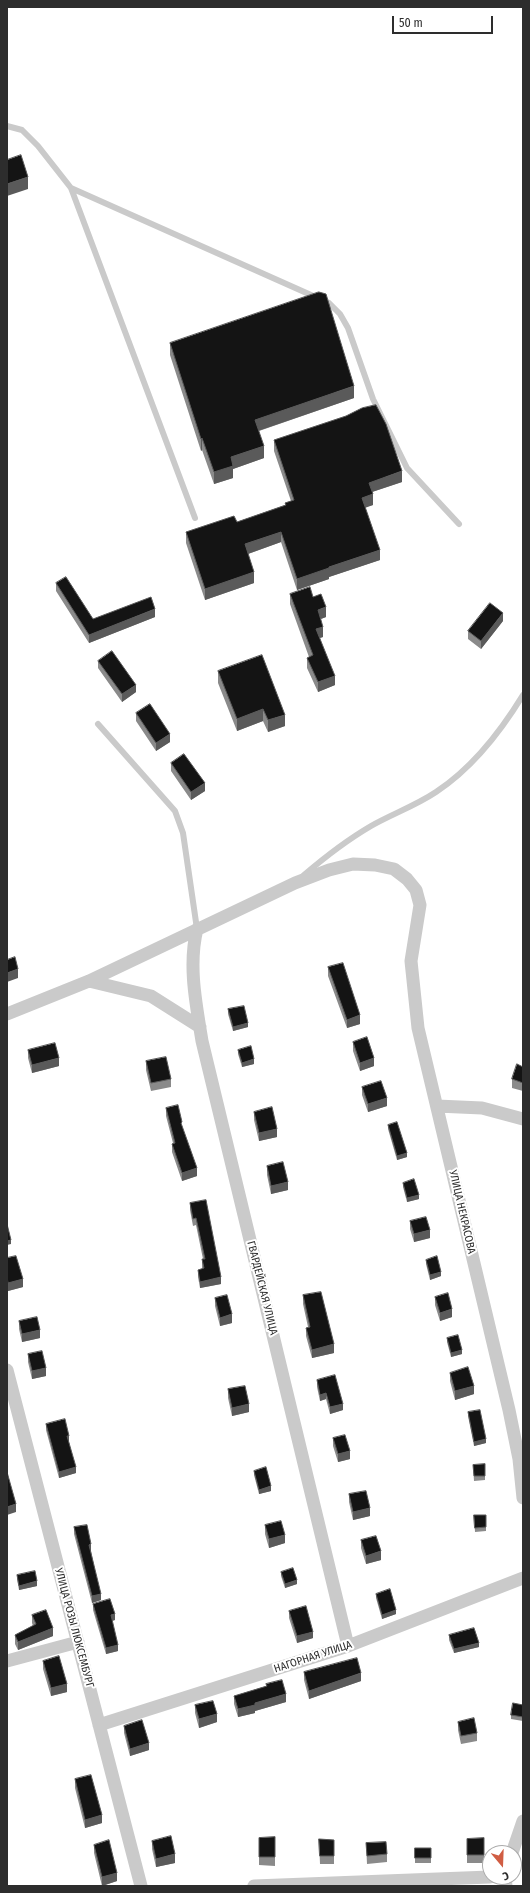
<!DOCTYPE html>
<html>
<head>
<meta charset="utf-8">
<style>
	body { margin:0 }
	#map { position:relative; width:530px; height:1893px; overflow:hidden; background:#fff; font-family:"Fira Sans Condensed",sans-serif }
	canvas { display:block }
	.frame { position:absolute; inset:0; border:8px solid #2d2d2d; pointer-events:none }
	.north { position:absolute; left:482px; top:1845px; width:40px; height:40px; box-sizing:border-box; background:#fff; border:1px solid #ababab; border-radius:50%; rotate:161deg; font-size:11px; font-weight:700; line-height:16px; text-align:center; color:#2d2d2d }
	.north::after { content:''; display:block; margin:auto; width:14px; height:18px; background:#d05d43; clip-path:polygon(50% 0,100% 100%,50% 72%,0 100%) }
	.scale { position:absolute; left:392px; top:16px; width:101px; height:18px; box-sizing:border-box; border:2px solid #2d2d2d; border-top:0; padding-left:5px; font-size:12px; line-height:14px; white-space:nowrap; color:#2d2d2d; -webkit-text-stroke:3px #fff; paint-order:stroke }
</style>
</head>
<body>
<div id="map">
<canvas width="530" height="1893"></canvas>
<div class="frame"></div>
<div class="north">С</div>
<div class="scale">50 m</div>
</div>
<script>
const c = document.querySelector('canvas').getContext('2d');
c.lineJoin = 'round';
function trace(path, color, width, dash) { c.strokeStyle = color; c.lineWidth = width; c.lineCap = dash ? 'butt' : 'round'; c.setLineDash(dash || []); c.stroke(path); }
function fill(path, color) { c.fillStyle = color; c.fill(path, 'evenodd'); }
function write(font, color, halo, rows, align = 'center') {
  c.font = font + ' "Fira Sans Condensed",sans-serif'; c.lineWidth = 4; c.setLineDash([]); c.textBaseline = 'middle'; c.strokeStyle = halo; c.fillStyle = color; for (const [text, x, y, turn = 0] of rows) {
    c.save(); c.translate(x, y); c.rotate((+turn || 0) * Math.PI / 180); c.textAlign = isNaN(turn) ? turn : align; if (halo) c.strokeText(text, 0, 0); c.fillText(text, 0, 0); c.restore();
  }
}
trace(new Path2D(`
	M7,126L22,130L38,146L71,188L195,518
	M71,188L329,303L340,314L348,328L373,399L407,468L459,524
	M98,724L175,811L183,833L197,929
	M304,875C325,857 347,840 371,826C392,814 415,806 436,792C471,769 501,731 523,695`), '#cacaca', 6);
trace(new Path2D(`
	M197,929C188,965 196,1004 202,1041L348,1646
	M89,981L151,996L200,1027
	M7,1014L89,981L295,883L329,870L353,864L375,865L394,869L407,879L416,890L420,905L411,961L418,1028L509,1410L519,1459L523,1498
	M437,1106L482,1108L523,1119
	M7,1370L141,1886
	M7,1661L78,1642
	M99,1725L348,1646L523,1578
	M512,1853L523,1821
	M505,1877L506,1886
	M254,1886L490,1877`), '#cacaca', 13);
fill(new Path2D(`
	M170,343L354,398L259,431L264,458L233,469V478L214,484L202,450L201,451L170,355Z
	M274,440L402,482L372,492L373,505L365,507L380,560L329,577V579L297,590L281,542L248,554L254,583L205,600L186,543V532L237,522L285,505V503L291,501L274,451Z
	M56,583L93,619L155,617L89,643L56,591Z
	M290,594L313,597L326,617L321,619L323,637L320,638L335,685L318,692L307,668V658L309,657L290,604Z
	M503,621L481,649L468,639V631Z
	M98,661L136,692L122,702L98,668Z
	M218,671L285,726L268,732L263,721L237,731L218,683Z
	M136,713L170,742L156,751L136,721Z
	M171,763L205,791L191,800L171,771Z
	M328,967L360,1024L347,1028L328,976Z
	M228,1009L248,1027L233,1031L228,1014Z
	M353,1042L374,1066L360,1071L353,1051Z
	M28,1050L59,1066L32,1073L28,1058Z
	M238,1050L254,1064L242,1067L238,1054Z
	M146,1061L171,1079V1087L151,1091L146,1070Z
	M523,1067V1091L512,1088V1079Z
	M362,1087L387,1106L368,1112L362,1095Z
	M166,1108L182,1127L197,1176L182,1181L172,1152V1144L173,1143L166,1116Z
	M254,1112L277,1137L259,1141L254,1120Z
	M388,1125L407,1157L397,1160L388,1129Z
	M267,1166L288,1190L271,1194L267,1175Z
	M403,1183L419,1199L407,1202L403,1187Z
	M206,1200L221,1284L200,1288L198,1277V1270L202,1269V1259H203L196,1225L193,1226L190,1210V1203Z
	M410,1221L430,1238L414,1242L410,1229Z
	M7,1258L23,1287L8,1291L7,1286Z
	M426,1260L441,1276L430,1280L426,1264Z
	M303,1295L334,1353L312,1358L306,1336V1328L308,1327L303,1304Z
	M435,1297L452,1317L440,1321L435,1305Z
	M215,1298L232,1323L220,1326L215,1306Z
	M19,1321L40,1338L22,1342L19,1329Z
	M447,1338L462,1354L451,1357L447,1342Z
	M28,1354L46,1376L32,1379L28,1362Z
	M450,1373L474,1394L455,1400L450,1381Z
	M317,1380L343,1410L330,1414L326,1399L320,1401L317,1387Z
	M228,1389L249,1412L232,1416L228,1398Z
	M468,1412L486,1443L474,1446L468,1416Z
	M46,1424L69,1442L76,1473L59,1478L46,1430Z
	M333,1438L350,1459L338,1462L333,1446Z
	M485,1464V1480L474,1481L473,1465Z
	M254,1471L271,1491L259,1494L254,1475Z
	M349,1494L370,1516L353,1520L349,1502Z
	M474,1515H486V1531L475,1532Z
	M265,1525L285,1543L269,1548L265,1534Z
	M74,1527L91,1551L101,1600L92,1603L74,1534Z
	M361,1540L381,1560L366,1564L361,1548Z
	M281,1572L297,1584L285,1588L281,1576Z
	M17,1575L37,1586L19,1590L17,1579Z
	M376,1594L396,1614L382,1619L376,1598Z
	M93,1604L115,1620L112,1621L118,1651L106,1654L93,1610Z
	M289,1611L313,1638L297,1643L289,1618Z
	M32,1615L53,1636L18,1650L15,1644V1635L33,1626L32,1623Z
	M449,1635L479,1647L454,1653L449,1640Z
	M43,1661L67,1692L51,1696L43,1669Z
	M304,1672L361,1681L309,1699L304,1680Z
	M266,1684L286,1702L255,1711V1713L238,1717L234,1704V1696L266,1686Z
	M195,1705L217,1722L199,1728L195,1713Z
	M523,1705V1721L511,1719V1715Z
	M458,1722L477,1733V1741L461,1744L458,1730Z
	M124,1726L149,1750L130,1756L124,1733Z
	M75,1779L102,1823L85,1828L75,1788Z
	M275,1837V1866L259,1865V1838Z
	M484,1838V1863H467V1839Z
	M319,1839L334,1840V1864H320Z
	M152,1841L175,1863L156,1867L152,1849Z
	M366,1843L387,1854V1862L367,1864Z
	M94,1845L117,1881L102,1886L94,1853Z
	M415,1848H431V1863H415Z`), '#8a8a8a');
fill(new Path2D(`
	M28,177V189L7,196V184Z
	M354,386V398L255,432V420Z
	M202,438V450L201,451V439Z
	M264,446V458L233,469V478L214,484V472L231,457Z
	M402,471V482L369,493V483Z
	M373,494V505L362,509V498Z
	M281,532V542L245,555V544Z
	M380,550V560L329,577V579L297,590V579L329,567Z
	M254,572V583L205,600V589Z
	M326,607V617L318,620V610Z
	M155,609V617L89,643V635Z
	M503,613V621L481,649V641Z
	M323,627V637L316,639V629Z
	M335,676V685L318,692V682Z
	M136,685V692L122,702V694Z
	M263,709V721L237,731V719Z
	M285,715V726L268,732V720Z
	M170,734V742L156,751V743Z
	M205,783V791L191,800V792Z
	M18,969V978L7,982V973Z
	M360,1015V1024L347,1028V1020Z
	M248,1023V1027L233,1031V1027Z
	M59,1058V1066L32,1073V1065Z
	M374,1058V1066L360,1071V1063Z
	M254,1059V1064L242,1067V1063Z
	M387,1098V1106L368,1112V1104Z
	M277,1129V1137L259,1141V1133Z
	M407,1153V1157L397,1160V1156Z
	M197,1168V1176L182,1181V1173Z
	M288,1182V1190L271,1194V1186Z
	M419,1195V1199L407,1202V1198Z
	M430,1230V1238L414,1242V1234Z
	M11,1240V1244L7,1245V1241Z
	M441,1272V1276L430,1280V1275Z
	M221,1277V1284L200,1288V1282Z
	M23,1279V1287L8,1291V1283Z
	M452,1309V1317L440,1321V1313Z
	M232,1314V1323L220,1326V1318Z
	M40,1330V1338L22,1342V1334Z
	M334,1344V1353L312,1358V1350Z
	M462,1350V1354L451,1357V1353Z
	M46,1368V1376L32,1379V1371Z
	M474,1386V1394L455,1400V1391Z
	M326,1393V1399L320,1401V1395Z
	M249,1404V1412L232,1416V1408Z
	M343,1404V1410L330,1414V1407Z
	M67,1436H69V1442H67Z
	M486,1439V1443L474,1446V1442Z
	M350,1451V1459L338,1462V1454Z
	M76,1467V1473L59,1478V1472Z
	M271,1486V1491L259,1494V1490Z
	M16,1504V1512L7,1515V1507Z
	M370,1508V1516L353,1520V1512Z
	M285,1535V1543L269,1548V1539Z
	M91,1544V1551H89V1545Z
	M381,1551V1560L366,1564V1556Z
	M297,1580V1584L285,1588V1584Z
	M37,1581V1586L19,1590V1586Z
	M101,1594V1600L92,1603V1596Z
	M396,1610V1614L382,1619V1615Z
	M115,1614V1620L111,1621V1615Z
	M53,1628V1636L18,1650V1642Z
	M313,1632V1638L297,1643V1636Z
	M479,1643V1647L454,1653V1649Z
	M118,1645V1651L106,1654V1648Z
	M361,1673V1681L309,1699V1691Z
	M67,1684V1692L51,1696V1688Z
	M286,1694V1702L255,1711V1713L238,1717V1709L255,1703Z
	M217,1714V1722L199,1728V1719Z
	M149,1743V1750L130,1756V1749Z
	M102,1815V1823L85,1828V1820Z
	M175,1854V1863L156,1867V1859Z
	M117,1873V1881L102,1886V1877Z`), '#5a5a5a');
const building = new Path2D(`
	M21,155L28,177L7,184V160Z
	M319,292L326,294L354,386L255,420L264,446L231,457L233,466L214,472L202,438L201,439L170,343Z
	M376,405L386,424L402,471L369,483L373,494L362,498L380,550L329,567V568L297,579L281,532L245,544L254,572L205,589L186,532L234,516L237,522L286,505L285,503L294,500L274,440L346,416L362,408Z
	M66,577L93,619L151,597L155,609L89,635L56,583Z
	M310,587L313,597L321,594L326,607L318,610L323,627L316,629L335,676L318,682L307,658L313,655L290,594Z
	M490,603L503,613L481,641L468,631Z
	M112,651L136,685L122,694L98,661Z
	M262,655L285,715L268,720L263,709L237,719L218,671Z
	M150,704L170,734L156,743L136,713Z
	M184,754L205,783L191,792L171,763Z
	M15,957L18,969L7,973V960Z
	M343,963L360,1015L347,1020L328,967Z
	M244,1006L248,1023L233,1027L228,1009Z
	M367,1037L374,1058L360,1063L353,1042Z
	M55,1043L59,1058L32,1065L28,1050Z
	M251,1046L254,1059L242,1063L238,1050Z
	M166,1057L171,1079L151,1083L146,1061Z
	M517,1064L523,1067V1083L512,1079Z
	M381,1081L387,1098L368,1104L362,1087Z
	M178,1105L182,1122L181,1123L197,1168L182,1173L172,1144L175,1143L166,1108Z
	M272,1107L277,1129L259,1133L254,1112Z
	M397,1122L407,1153L397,1156L388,1125Z
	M283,1162L288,1182L271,1186L267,1166Z
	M414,1179L419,1195L407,1198L403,1183Z
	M206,1200L221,1277L200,1282L198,1270L204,1268L202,1259H205L196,1218L193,1219L190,1203Z
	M426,1217L430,1230L414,1234L410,1221Z
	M7,1224L11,1240L7,1241Z
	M16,1256L23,1279L8,1283L7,1277V1258Z
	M437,1256L441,1272L430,1275L426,1260Z
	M321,1292L334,1344L312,1350L306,1328L310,1327L303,1295Z
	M448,1293L452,1309L440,1313L435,1297Z
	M227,1295L232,1314L220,1318L215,1298Z
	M37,1317L40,1330L22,1334L19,1321Z
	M458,1335L462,1350L451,1353L447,1338Z
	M42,1351L46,1368L32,1371L28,1354Z
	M468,1367L474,1386L455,1391L450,1373Z
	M335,1375L343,1404L330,1407L326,1393L320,1395L317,1380Z
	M245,1386L249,1404L232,1408L228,1389Z
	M480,1410L486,1439L474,1442L468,1412Z
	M65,1419L69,1436H67L76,1467L59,1472L46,1424Z
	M345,1435L350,1451L338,1454L333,1438Z
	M485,1464V1476H474L473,1465Z
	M266,1467L271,1486L259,1490L254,1471Z
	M7,1472L16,1504L7,1507Z
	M366,1491L370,1508L353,1512L349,1494Z
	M474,1515H486V1527L475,1528Z
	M281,1521L285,1535L269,1539L265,1525Z
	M87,1525L91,1544L89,1545L101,1594L92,1596L74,1527Z
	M376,1536L381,1551L366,1556L361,1540Z
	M293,1568L297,1580L285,1584L281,1572Z
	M35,1571L37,1581L19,1586L17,1575Z
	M390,1589L396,1610L382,1615L376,1594Z
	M110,1599L115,1614L111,1615L118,1645L106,1648L93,1604Z
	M306,1606L313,1632L297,1636L289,1611Z
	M46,1610L53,1628L18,1642L15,1635L36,1624L32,1615Z
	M474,1628L479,1643L454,1649L449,1635Z
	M59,1656L67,1684L51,1688L43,1661Z
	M357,1658L361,1673L309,1691L304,1672Z
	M282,1680L286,1694L255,1703V1705L238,1709L234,1696L267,1686L266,1684Z
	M213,1701L217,1714L199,1719L195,1705Z
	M513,1703L523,1705V1717L511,1715Z
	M474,1718L477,1733L461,1736L458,1722Z
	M142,1720L149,1743L130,1749L124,1726Z
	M91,1775L102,1815L85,1820L75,1779Z
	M171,1836L175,1854L156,1859L152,1841Z
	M275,1837V1857H259V1838Z
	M484,1838V1855H467V1839Z
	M319,1839L334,1840V1856H320Z
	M109,1840L117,1873L102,1877L94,1845Z
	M386,1842L387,1854L367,1856L366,1843Z
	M415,1848H431V1858H415Z`);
fill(building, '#141414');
trace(building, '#5a5a5a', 1);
write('11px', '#2d2d2d', '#fff', [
	["УЛИЦА НЕКРАСОВА",462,1212,77],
	["ГВАРДЕЙСКАЯ УЛИЦА",262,1288,76],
	["УЛИЦА РОЗЫ ЛЮКСЕМБУРГ",74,1628,75],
	["НАГОРНАЯ УЛИЦА",313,1657,-18]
]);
</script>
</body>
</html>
